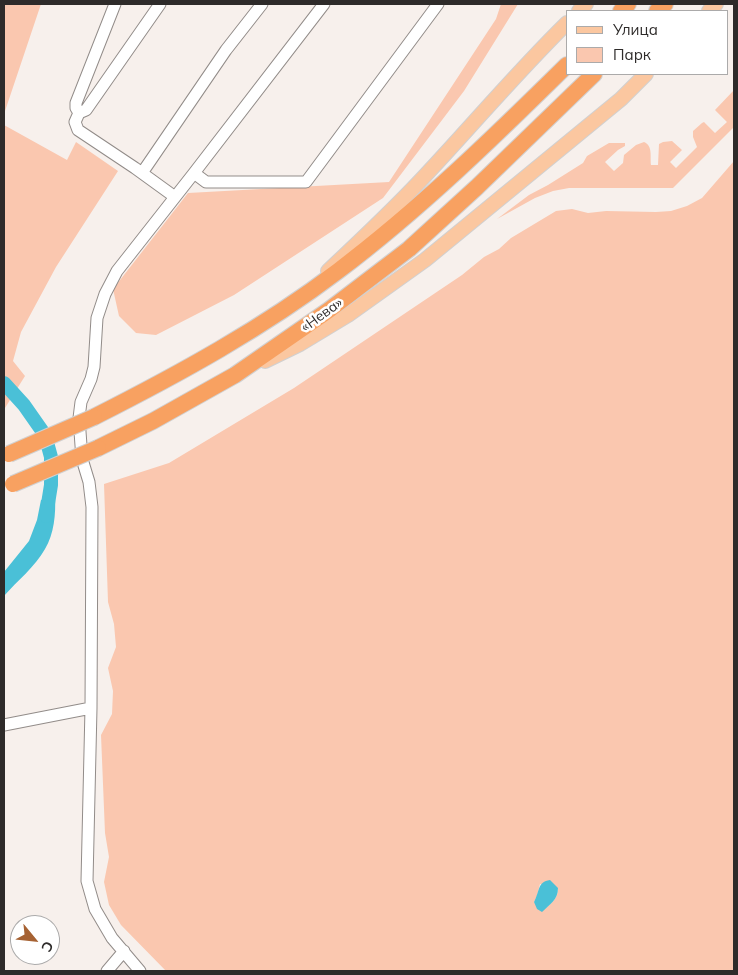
<!DOCTYPE html>
<html>
<head>
<meta charset="utf-8">
<style>
	body { margin:0 }
	#map { position:relative; width:738px; height:975px; overflow:hidden; background:#f7f0ec; font-family:Mulish,sans-serif }
	canvas { display:block }
	.frame { position:absolute; inset:0; border:5px solid #2e2b2a; pointer-events:none }
	.legend { position:absolute; left:566px; top:10px; width:162px; height:65px; box-sizing:border-box; background:#fff; border:1px solid #abaaaa; margin:0; padding:6px 9px; list-style:none; font-size:15px; color:#2e2b2a }
	.legend li { display:flex; align-items:center; gap:10px; height:25px }
	.legend b { width:25px; border:1px solid #abaaaa }
	.north { position:absolute; left:10px; top:915px; width:50px; height:50px; box-sizing:border-box; background:#fff; border:1px solid #abaaaa; border-radius:50%; rotate:118deg; font-size:14px; font-weight:700; line-height:20px; text-align:center; color:#2e2b2a }
	.north::after { content:''; display:block; margin:auto; width:18px; height:22px; background:#a66233; clip-path:polygon(50% 0,100% 100%,50% 72%,0 100%) }
</style>
</head>
<body>
<div id="map">
<canvas width="738" height="975"></canvas>
<div class="frame"></div>
<ul class="legend">
<li><b style="height:6px;background:#fbc7a0"></b>Улица</li>
<li><b style="height:14px;background:#fac7af"></b>Парк</li>
</ul>
<div class="north">С</div>
</div>
<script>
const c = document.querySelector('canvas').getContext('2d');
c.lineJoin = 'round';
function fill(path, color) { c.fillStyle = color; c.fill(path, 'evenodd'); }
function trace(path, color, width, dash) { c.strokeStyle = color; c.lineWidth = width; c.lineCap = dash ? 'butt' : 'round'; c.setLineDash(dash || []); c.stroke(path); }
function write(font, color, halo, rows, align = 'center') {
  c.font = font + ' Mulish,sans-serif'; c.lineWidth = 5; c.setLineDash([]); c.textBaseline = 'middle'; c.strokeStyle = halo; c.fillStyle = color; for (const [text, x, y, turn = 0] of rows) {
    c.save(); c.translate(x, y); c.rotate((+turn || 0) * Math.PI / 180); c.textAlign = isNaN(turn) ? turn : align; if (halo) c.strokeText(text, 0, 0); c.fillText(text, 0, 0); c.restore();
  }
}
fill(new Path2D(`
	M4,4H41L4,114Z
	M501,4H518L464,91L383,198L234,295L156,335L136,333L119,316L113,289L188,193L389,182L496,19Z
	M734,90V127L673,188H569L553,191L535,198L497,219L529,195L548,185L583,163L587,156L609,143H625V146L618,150L605,162L614,171L623,163L624,155L636,145L644,142C653,146 650,156 651,165H658L659,144L663,142L672,141L682,150L670,162L676,168L697,147L693,137V131L702,123L704,122L715,133L727,122L715,110Z
	M4,125L67,160L76,142L118,171L56,267L21,332L13,361L25,376L5,408L4,407Z
	M734,161V971H166L121,925L109,905L104,882L109,857L105,833L101,735L112,714L113,691L108,668L116,647L114,624L108,602L104,484L169,463L294,388L462,275L484,257L499,249L511,238L556,211L572,209L588,213L606,211L656,212L671,211L687,206L702,198ZM540,884L558,888C558,900 550,904 542,911L534,902L537,896Z`), '#fac7af');
fill(new Path2D(`
	M55,496C56,514 54,534 45,549C35,567 17,581 4,596V572L29,541L37,520L41,500Z
	M550,880L558,888C558,900 550,904 542,912L537,909L534,902C540,891 537,882 550,880Z`), '#4ac0d7');
trace(new Path2D(`
	M4,383L24,405L45,435L51,457V485L46,516`), '#4ac0d7', 14);
const minor = new Path2D(`
	M115,4L76,103V108L79,113L86,110L160,4
	M79,113L75,122L78,130L135,168L175,197
	M142,173L226,50L262,4
	M194,173L206,182H306L438,4
	M4,725L91,708
	M107,971L124,951
	M140,971L112,938L95,909L87,881L91,708L92,507L89,482L82,459L79,418L81,402L91,379L94,367L97,318L105,294L117,271L194,173L324,4`);
const major = new Path2D(`
	M579,11L586,4
	M709,11L716,4
	M328,271C360,241 391,212 421,180C470,128 516,73 567,23
	M265,361L300,344L348,315L425,260L621,99L646,74`);
const highway = new Path2D(`
	M621,11L628,4
	M657,11L665,4
	M94,417C179,374 263,328 338,271C420,209 494,137 567,65
	M98,448L153,421L235,375L329,310L409,249L477,187L594,74`);
trace(minor, '#928c89', 13);
trace(major, '#d1d0d0', 16);
trace(highway, '#d1d0d0', 18);
trace(minor, '#fff', 11);
trace(major, '#fbc7a0', 14);
trace(highway, '#f8a161', 16);
const highwayBridge = new Path2D(`
	M9,454L94,417
	M13,484L98,448`);
trace(highwayBridge, '#d1d0d0', 18, []);
trace(highwayBridge, '#f8a161', 16);
write('14px', '#2e2b2a', '#fff', [
	["«Нева»",322,315,-36]
]);
</script>
</body>
</html>
